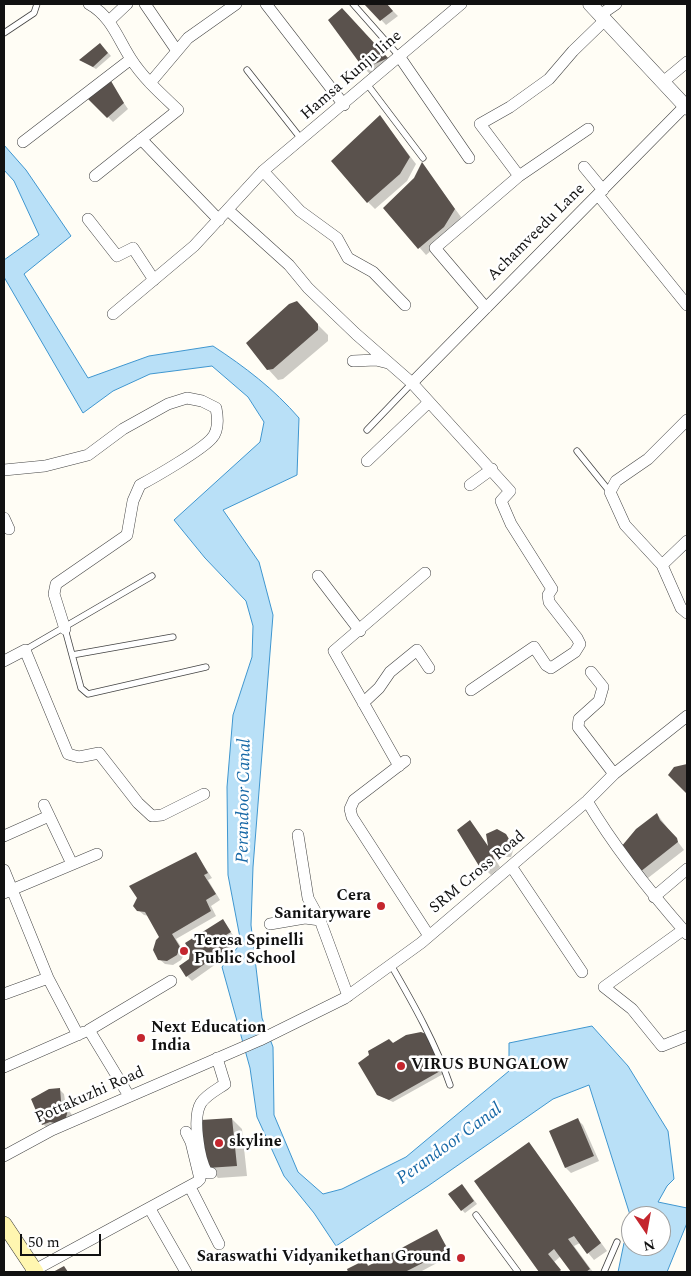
<!DOCTYPE html>
<html>
<head>
<meta charset="utf-8">
<style>
	body { margin:0 }
	#map { position:relative; width:691px; height:1276px; overflow:hidden; background:#fffdf5; font-family:Spectral,serif }
	canvas { display:block }
	.frame { position:absolute; inset:0; border:5px solid #111; pointer-events:none }
	.north { position:absolute; left:621px; top:1206px; width:50px; height:50px; box-sizing:border-box; background:#fff; border:1px solid #a0a0a0; border-radius:50%; rotate:168deg; font-size:14px; font-weight:700; line-height:20px; text-align:center; color:#111 }
	.north::after { content:''; display:block; margin:auto; width:18px; height:22px; background:#c4262e; clip-path:polygon(50% 0,100% 100%,50% 72%,0 100%) }
	.scale { position:absolute; left:20px; top:1234px; width:81px; height:22px; box-sizing:border-box; border:2px solid #111; border-top:0; padding-left:6px; font-size:15px; line-height:18px; white-space:nowrap; color:#111; -webkit-text-stroke:4px #fff; paint-order:stroke }
</style>
</head>
<body>
<div id="map">
<canvas width="691" height="1276"></canvas>
<div class="frame"></div>
<div class="north">N</div>
<div class="scale">50 m</div>
</div>
<script>
const c = document.querySelector('canvas').getContext('2d');
c.lineJoin = 'round';
function fill(path, color) { c.fillStyle = color; c.fill(path, 'evenodd'); }
function trace(path, color, width, dash) { c.strokeStyle = color; c.lineWidth = width; c.lineCap = dash ? 'butt' : 'round'; c.setLineDash(dash || []); c.stroke(path); }
function write(font, color, halo, rows, align = 'center') {
  c.font = font + ' Spectral,serif'; c.lineWidth = 5; c.setLineDash([]); c.textBaseline = 'middle'; c.strokeStyle = halo; c.fillStyle = color; for (const [text, x, y, turn = 0] of rows) {
    c.save(); c.translate(x, y); c.rotate((+turn || 0) * Math.PI / 180); c.textAlign = isNaN(turn) ? turn : align; if (halo) c.strokeText(text, 0, 0); c.fillText(text, 0, 0); c.restore();
  }
}
const water = new Path2D(`
	M4,145L26,170L71,236L24,274L88,378L149,356L213,346C245,367 274,389 299,418L297,475L223,510L259,562L273,615L253,867L251,925L262,1018L273,1047L274,1115L298,1172L323,1194L342,1189L406,1157L509,1071V1043L592,1026L628,1066L668,1131L674,1179L667,1186L658,1202L687,1208V1223L667,1272H618L624,1243L631,1235V1246H661V1216H631V1218L589,1085L553,1099L428,1186L336,1246L314,1213L284,1176L257,1117L250,1068L222,967L241,943L228,875L227,787L233,715L252,657L253,626L246,601L205,558L174,520L260,442L264,422L248,397L212,366L150,374L113,391L83,413L4,277V260L39,235L14,181L4,170Z`);
fill(water, '#b9e0f7');
trace(water, '#3f96cf', 1);
fill(new Path2D(`
	M366,4H386L398,16L386,25Z
	M347,15L392,63L370,74L365,69L329,20Z
	M103,47L111,56L96,69L80,60Z
	M110,83L128,109L113,122L89,98Z
	M380,117L416,164L407,181L375,209L368,202Z
	M422,164L461,217L451,234L426,255L385,208L416,179Z
	M307,314L328,335V341L283,379L278,380L268,369Z
	M657,814L684,850L648,878L641,871Z
	M470,821L490,850L509,839L514,848L511,857H497L490,851L500,867L491,875L486,870Z
	M196,854L212,878L208,880L220,900L211,906L216,916L176,939L185,953L181,960L173,965L165,964L159,959L161,938L149,916L144,915L138,910Z
	M223,921L235,938L231,940L233,952L192,981L187,976L190,960Z
	M406,1036L445,1073L393,1102L378,1095L371,1055Z
	M59,1089L64,1094L66,1107L73,1116L69,1129L56,1126L48,1129L43,1124Z
	M232,1119L242,1129L247,1176L218,1178L208,1167Z
	M578,1120L583,1125L599,1161L571,1173L566,1168Z
	M529,1144L607,1251L594,1260L580,1243L574,1246L593,1272H572L561,1256L554,1262L562,1272H540L475,1181Z
	M465,1188L477,1204L465,1213L462,1210Z
	M437,1231L452,1255L420,1272H350L349,1270L365,1261L369,1266Z`), '#0003');
fill(new Path2D(`
	M364,4H387L393,11L380,21Z
	M342,8L388,58L364,69L328,20Z
	M100,43L108,53L93,67L79,60Z
	M111,81L124,103L107,118L87,98Z
	M380,115L410,157L400,174L367,203L331,161Z
	M422,162L455,209L444,227L418,249L383,208L414,178Z
	M297,301L318,324V330L273,369L267,370L246,343L289,304Z
	M687,764V794L668,775L674,767Z
	M657,813L660,820L677,838L678,842L640,872L621,847L636,829Z
	M470,820L488,846L486,834L497,829L506,834L512,844L508,854H492L495,861L485,871L479,866L457,830Z
	M196,852L208,873L204,875L216,894L206,900L211,911L172,934L180,947L177,955L167,961L158,960L153,950L156,940L159,937L145,912L137,911L133,906L137,898L129,886Z
	M223,919L231,932L226,935L229,947L186,977L179,966L189,959L190,951L185,943Z
	M421,1032L426,1034L442,1070L389,1100L377,1095L358,1063L369,1055L368,1051L389,1039L393,1043L406,1035Z
	M60,1088L61,1101L68,1110L64,1125L50,1122L42,1125L31,1099L49,1089Z
	M232,1118L237,1166L207,1168L201,1120Z
	M578,1118L594,1156L565,1168L549,1131Z
	M529,1142L601,1243L587,1254L574,1236L568,1239L590,1269L586,1272H571L554,1249L548,1254L561,1270L558,1272H539L474,1181Z
	M462,1184L474,1201L461,1211L448,1194Z
	M437,1229L448,1250L405,1272H348L347,1269L365,1260L368,1266Z
	M64,1266L68,1272H53Z`), '#5a524d');
const service = new Path2D(`
	M353,4L399,56
	M4,33L34,13L37,4
	M247,70L302,140
	M367,84L423,158
	M367,430L412,383
	M577,451L610,492
	M65,629L81,688L88,694L206,667
	M25,650L152,576
	M72,655L173,637
	M391,965C413,1003 436,1044 450,1085
	M476,1215L518,1272
	M604,1272L617,1242`);
const minor = new Path2D(`
	M89,4C111,16 118,39 131,59C143,78 161,94 178,110L95,176
	M145,4L177,51
	M266,4L344,105
	M600,15L616,4
	M109,21L127,4
	M399,56L469,158
	M663,82L687,62
	M150,83L188,38L236,4
	M141,139L219,220
	M23,142L131,59
	M584,167L603,190
	M263,171L300,211L337,238L348,258L373,272L405,305
	M519,176L480,124L510,107L549,79L573,51L605,20
	M598,195L687,305
	M228,210L289,265L308,288L356,334L412,383L510,491L501,501L511,524L552,589L548,595L549,602L577,638L580,644L575,652L551,668L546,665L534,647L471,690
	M88,219L117,256L133,248L154,280
	M486,308L435,248L519,176L588,129
	M113,314L194,246L263,171L461,4
	M353,361L376,360L388,363
	M412,383L685,106
	M687,420L648,459L616,481L610,492L625,525L662,565L681,608L687,613
	M367,461L429,402
	M4,470L45,466L88,455L123,429L168,404L187,398L202,401L216,408C218,418 219,430 212,438C202,450 155,477 140,485L133,501L127,535L56,584L54,594L65,629
	M470,485L492,469
	M4,518L9,529
	M662,565L687,541
	M318,576L360,631
	M4,661L25,650L68,754L79,757L99,753L138,803L152,816L162,815L204,794
	M591,672L603,687L599,701L579,719L578,727L614,774
	M363,703L379,688L390,672L417,650L429,668
	M405,761L354,800L350,809L352,817L429,936
	M399,766L334,651L425,573
	M587,801C616,850 650,892 687,934
	M44,805L72,864
	M298,835L308,898L320,920L348,996
	M4,836L49,816
	M511,866L582,972
	M4,870L48,978L78,1035
	M4,893L97,854
	M654,897L687,869
	M270,924L305,918L320,920
	M683,930L604,987L632,1009L662,1046L687,1036
	M4,994L48,978
	M4,1067L84,1032
	M129,1096L89,1030L171,981
	M4,1156L52,1130L260,1040L345,998L421,943L587,801L614,774L687,716
	M211,1173H207C199,1159 192,1117 201,1103C206,1095 218,1089 225,1084L217,1058
	M190,1187L219,1244
	M150,1209L186,1272
	M31,1272L197,1182L200,1179L191,1142L186,1132`);
const tertiary = new Path2D(`
	M590,4L687,108`);
const secondary = new Path2D(`
	M4,1224L36,1272`);
trace(service, '#444', 7);
trace(minor, '#444', 12);
trace(tertiary, '#444', 15);
trace(secondary, '#333', 16);
trace(service, '#fff', 5.5);
trace(minor, '#fff', 11);
trace(tertiary, '#fff', 14);
trace(secondary, '#fff6b0', 15);
for (const [x, y, r, color] of [
	[381,906,5,"#c4262e"],
	[184,951,5,"#c4262e"],
	[141,1038,5,"#c4262e"],
	[401,1066,5,"#c4262e"],
	[219,1143,5,"#c4262e"],
	[461,1258,5,"#c4262e"]
]) { const dot = new Path2D(); dot.arc(x, y, r, 0, 2 * Math.PI); c.fillStyle = color; c.fill(dot); trace(dot, '#fff', 2); }
write('16px', '#111', '#fff', [
	["Hamsa Kunju line",352,76,-41],
	["Achamveedu Lane",537,233,-45],
	["SRM Cross Road",478,873,-40],
	["Pottakuzhi Road",90,1096,-24]
]);
write('bold 16px', '#111', '#fff', [
	["Cera",371,897,"right"],
	["Sanitaryware",371,915,"right"],
	["Teresa Spinelli",194,942],
	["Public School",194,960],
	["Next Education",151,1029],
	["India",151,1047],
	["VIRUS BUNGALOW",411,1066],
	["skyline",229,1143],
	["Saraswathi Vidyanikethan Ground",451,1258,"right"]
], 'left');
write('italic 18px', '#1768a6', '#fff', [
	["Perandoor Canal",245,801,-89],
	["Perandoor Canal",450,1145,-36]
]);
</script>
</body>
</html>
